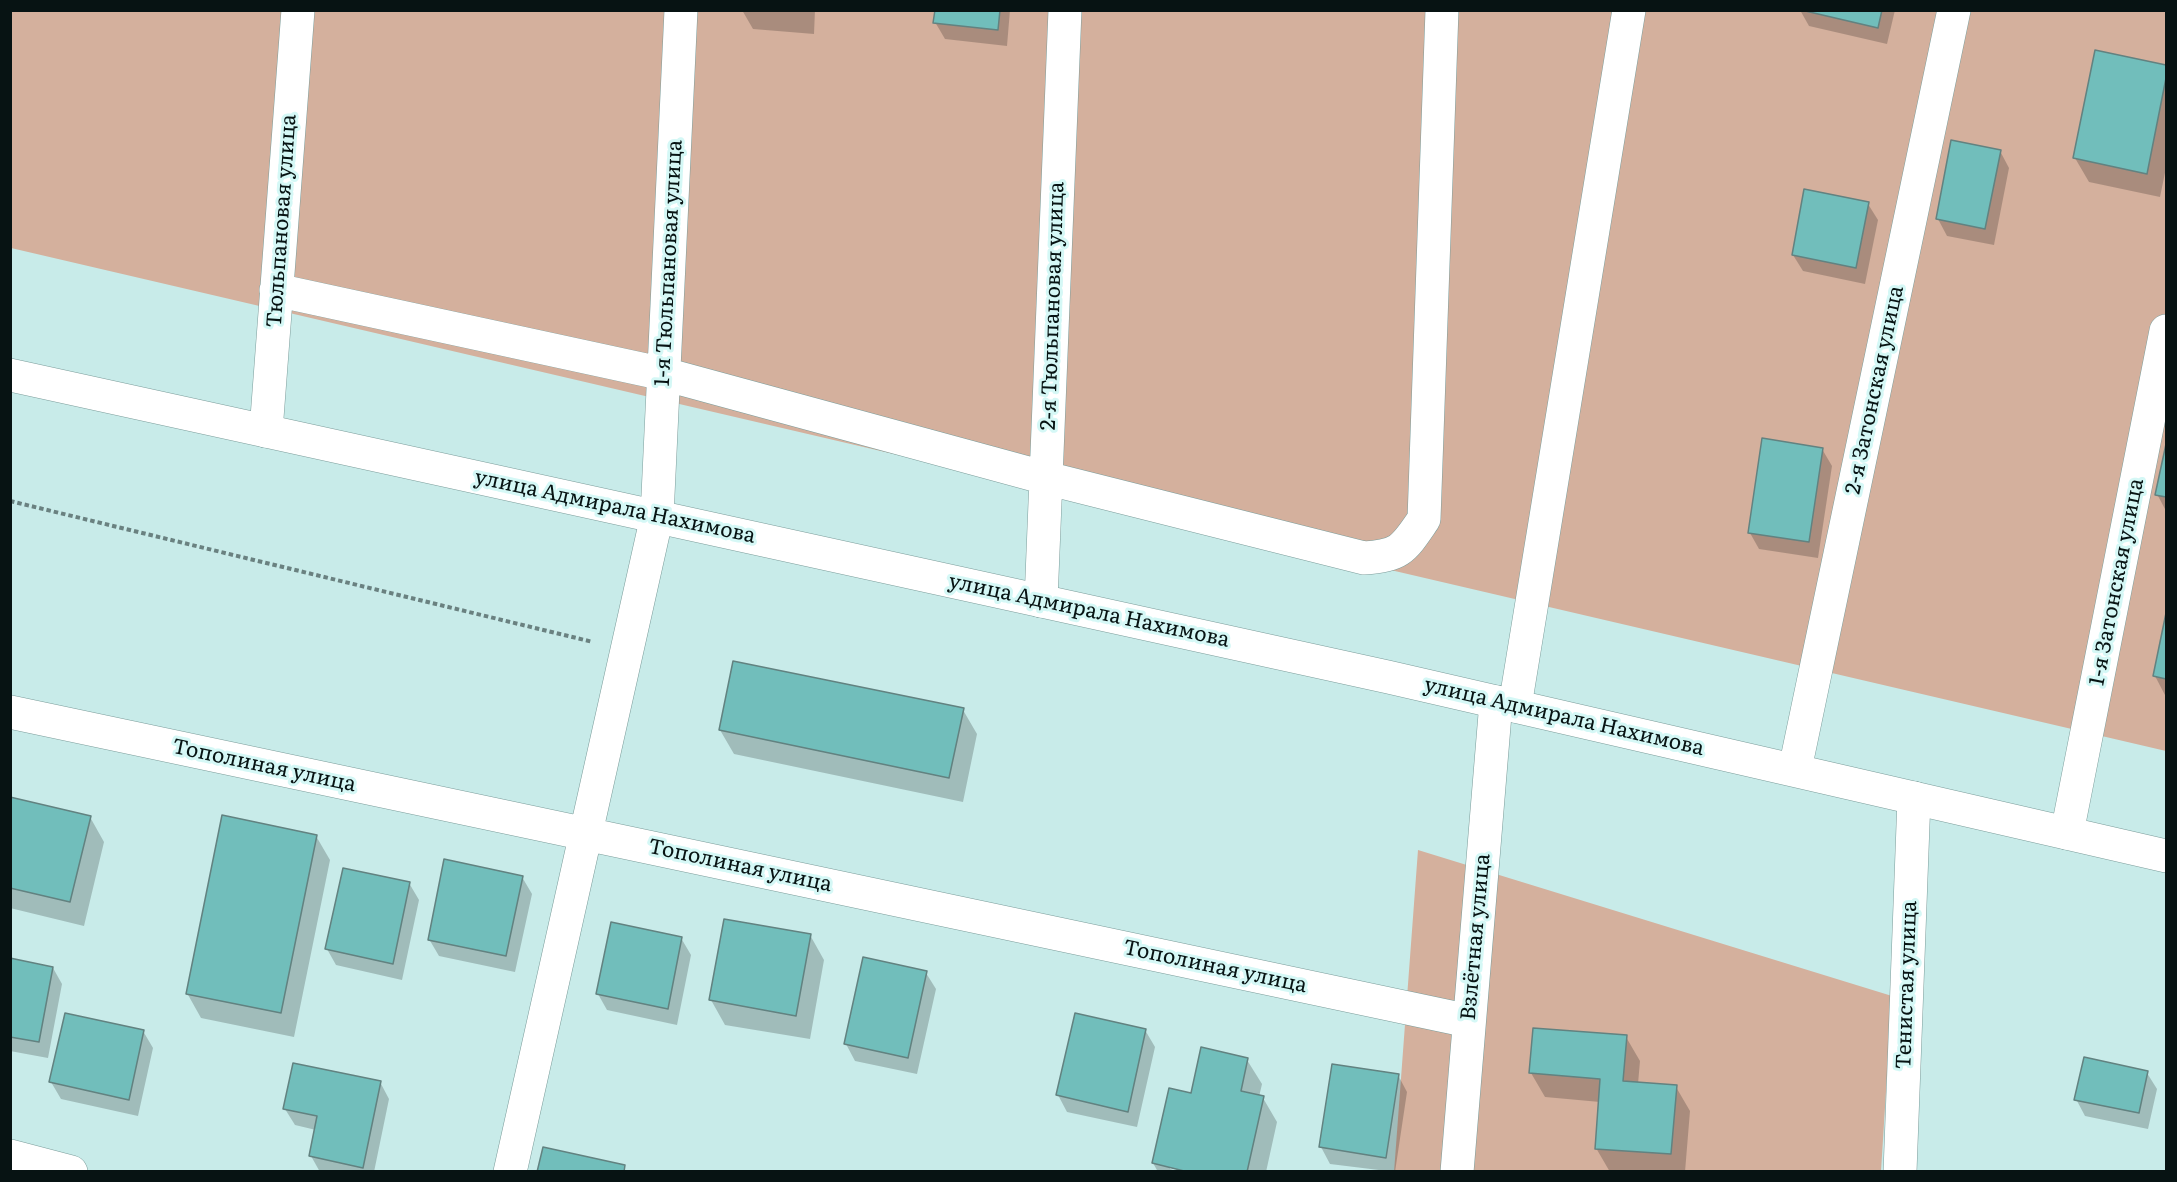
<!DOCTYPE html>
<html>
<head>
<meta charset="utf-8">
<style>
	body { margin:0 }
	#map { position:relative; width:2177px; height:1182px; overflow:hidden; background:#c8ebe9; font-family:Literata,serif }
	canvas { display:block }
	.frame { position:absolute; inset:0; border:12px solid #071313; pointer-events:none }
</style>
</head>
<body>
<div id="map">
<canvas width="2177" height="1182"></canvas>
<div class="frame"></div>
</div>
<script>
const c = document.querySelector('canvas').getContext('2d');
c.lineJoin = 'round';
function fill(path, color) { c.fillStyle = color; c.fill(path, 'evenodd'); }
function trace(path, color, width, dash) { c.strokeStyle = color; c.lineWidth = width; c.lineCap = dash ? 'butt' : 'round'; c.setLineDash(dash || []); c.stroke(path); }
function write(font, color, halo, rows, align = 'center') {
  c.font = font + ' Literata,serif'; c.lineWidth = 6; c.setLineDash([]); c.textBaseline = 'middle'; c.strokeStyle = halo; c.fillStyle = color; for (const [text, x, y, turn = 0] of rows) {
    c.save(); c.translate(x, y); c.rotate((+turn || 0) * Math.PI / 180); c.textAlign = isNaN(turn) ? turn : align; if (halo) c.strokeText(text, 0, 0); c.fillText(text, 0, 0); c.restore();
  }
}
fill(new Path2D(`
	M11,11H2166V751L11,248Z
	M1418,850L1892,996L1881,1171L1394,1172Z`), '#d4b09d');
fill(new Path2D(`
	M742,10H815L814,34L753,29Z
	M936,10H1010L1007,46L945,39L935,22Z
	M1800,10H1895L1887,44L1809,26Z
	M2096,52L2166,66V168L2160,197L2089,182L2075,158Z
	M2000,151L2009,168L1994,245L1947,236L1938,219Z
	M1868,204L1878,220L1865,284L1803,271L1793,255Z
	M1822,449L1832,466L1818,558L1759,549L1750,533Z
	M2166,451V511L2157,494Z
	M2166,621V697L2155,676Z
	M963,710L977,734L963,802L734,754L720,730Z
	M10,799L90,817L104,842L84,926L10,908Z
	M316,836L330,860L294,1037L201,1018L187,993Z
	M522,877L532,894L515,972L439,956L429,939Z
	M409,883L419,900L402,980L336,965L327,949Z
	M810,935L824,960L810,1039L725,1025L711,1000Z
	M681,938L691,955L677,1025L607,1010L598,994Z
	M10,959L53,968L62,984L48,1058L10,1051Z
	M926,973L936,989L917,1074L855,1061L846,1044Z
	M1145,1030L1155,1047L1137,1127L1067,1112L1058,1095Z
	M143,1031L153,1048L138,1116L61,1099L51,1082Z
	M1626,1037L1640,1061L1638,1084L1676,1087L1690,1111L1685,1172H1610L1596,1148L1600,1102L1545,1097L1531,1073Z
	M1247,1060L1262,1084L1259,1097L1263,1098L1277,1122L1266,1172H1194L1170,1166V1169L1181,1172H1158L1153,1163Z
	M2147,1073L2157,1089L2148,1129L2085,1116L2076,1099Z
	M1398,1075L1407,1092L1395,1172L1330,1164L1321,1147Z
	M380,1082L389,1099L374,1172H320L311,1156L316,1130L295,1125L285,1109Z`), '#0003');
const building = new Path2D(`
	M935,10H1000L998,30L933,23Z
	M1801,10H1882L1878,28Z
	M2095,50L2166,65V78L2147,174L2073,158Z
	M1951,140L2001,150L1985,229L1936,219Z
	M1804,189L1869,202L1856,268L1792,255Z
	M1762,438L1823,448L1809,542L1748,533Z
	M2166,444V497L2155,495Z
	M2166,613V679L2153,676Z
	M733,661L964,708L949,778L719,730Z
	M10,797L91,816L70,902L10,888Z
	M222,815L317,835L281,1013L186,994Z
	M444,859L523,876L506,956L428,940Z
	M343,868L410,882L393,964L325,949Z
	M724,919L811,934L796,1016L709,1000Z
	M611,922L682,937L668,1009L596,994Z
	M863,957L927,971L908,1058L844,1044Z
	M10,958L53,967L39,1042L10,1037Z
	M65,1013L144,1030L129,1100L49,1082Z
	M1075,1013L1146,1029L1128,1112L1056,1095Z
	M1533,1028L1627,1035L1623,1081L1677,1085L1671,1154L1595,1149L1600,1079L1529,1073Z
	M1201,1047L1248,1058L1241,1091L1264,1096L1247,1172H1188L1152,1163L1169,1088L1191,1093Z
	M2084,1057L2148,1071L2139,1113L2074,1100Z
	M293,1063L381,1081L363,1168L309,1156L317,1116L283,1109Z
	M1332,1064L1399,1074L1386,1158L1319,1147Z
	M543,1147L625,1165L624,1172H537Z`);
fill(building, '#71bebb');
trace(building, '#628280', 1.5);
const street = new Path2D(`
	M276,290L664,374L1046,478L1364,558C1401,556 1404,548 1424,519L1442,10
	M266,431L298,10
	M1041,601L1065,10
	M1515,706L1629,10
	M10,712L1469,1021
	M1795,769L1954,10
	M2067,833L2166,331
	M10,1156L71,1172
	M510,1172L657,516L681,10
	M1457,1172L1496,702
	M1900,1172L1914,798`);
const secondary = new Path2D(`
	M10,375L1388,677L2166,856`);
trace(street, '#7c9d9b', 34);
trace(secondary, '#7c9d9b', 34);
trace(new Path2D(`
	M10,501L593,642`), '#6a8180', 4, [4.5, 3]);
trace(street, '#fff', 33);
trace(secondary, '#fff', 33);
write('21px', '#071313', '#d5f8f6', [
	["Тюльпановая улица",282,221,-86],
	["1-я Тюльпановая улица",669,263,-87],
	["2-я Тюльпановая улица",1053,306,-88],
	["2-я Затонская улица",1875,390,-78],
	["улица Адмирала Нахимова",615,507,12],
	["1-я Затонская улица",2117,582,-79],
	["улица Адмирала Нахимова",1089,611,12],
	["улица Адмирала Нахимова",1564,717,13],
	["Тополиная улица",264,766,12],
	["Тополиная улица",740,866,12],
	["Взлётная улица",1476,937,-85],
	["Тополиная улица",1215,967,12],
	["Тенистая улица",1907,985,-88]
]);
</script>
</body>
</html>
